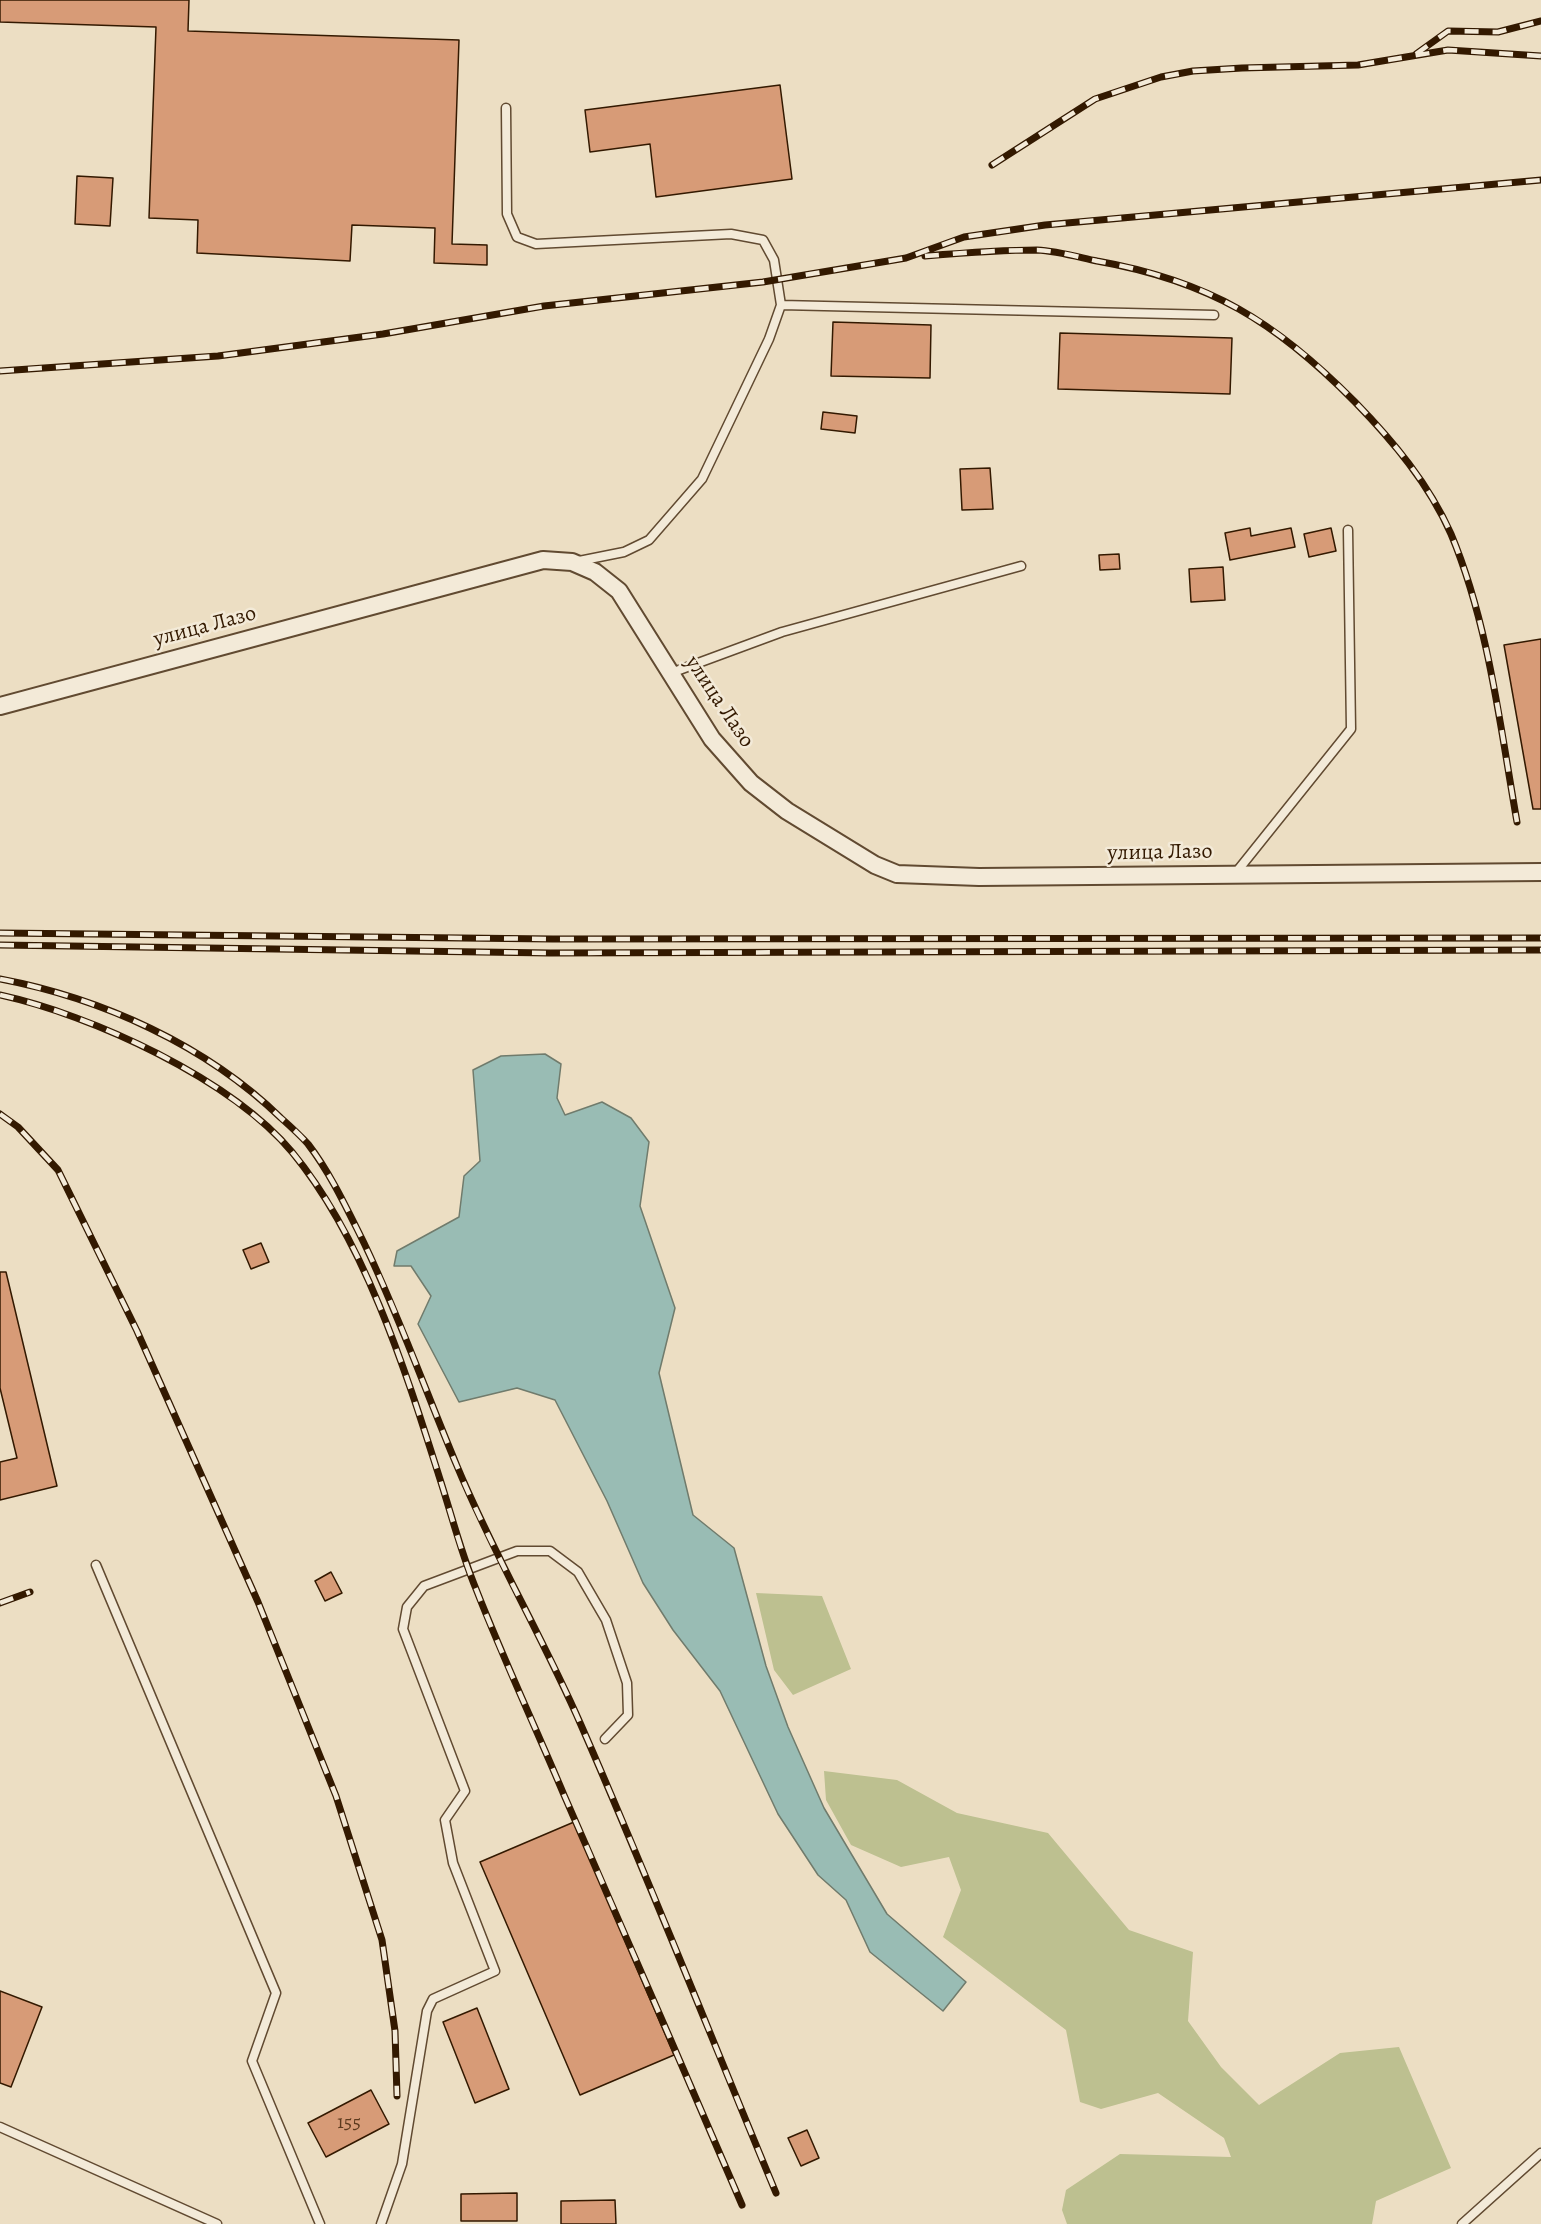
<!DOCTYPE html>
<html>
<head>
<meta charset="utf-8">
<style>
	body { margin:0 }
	canvas { display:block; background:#ecdec3 }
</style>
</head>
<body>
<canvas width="1541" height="2224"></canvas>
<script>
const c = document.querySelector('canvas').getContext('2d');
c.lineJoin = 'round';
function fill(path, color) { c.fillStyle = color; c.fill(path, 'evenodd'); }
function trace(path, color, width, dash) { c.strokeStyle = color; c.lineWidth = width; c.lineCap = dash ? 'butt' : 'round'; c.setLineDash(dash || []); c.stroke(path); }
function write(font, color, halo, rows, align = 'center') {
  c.font = font + ' Alegreya,serif'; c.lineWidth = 5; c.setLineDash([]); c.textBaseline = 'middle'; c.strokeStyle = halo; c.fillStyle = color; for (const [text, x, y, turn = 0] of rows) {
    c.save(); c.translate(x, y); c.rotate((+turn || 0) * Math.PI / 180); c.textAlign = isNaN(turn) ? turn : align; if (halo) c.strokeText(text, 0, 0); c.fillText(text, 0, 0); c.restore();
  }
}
fill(new Path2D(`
	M756,1593L822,1596L851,1669L793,1695L774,1670Z
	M824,1771L897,1780L957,1813L1048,1833L1129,1930L1193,1952L1188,2021L1221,2067L1259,2105L1340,2053L1399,2047L1451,2168L1376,2201L1372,2224H1067L1062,2210L1066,2190L1120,2154L1231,2157L1224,2138L1158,2093L1101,2109L1080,2102L1066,2030L943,1937L961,1890L949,1857L901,1867L851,1845L826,1800Z`), '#bdc090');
const water = new Path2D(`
	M545,1054L561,1064L557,1098L565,1115L602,1102L631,1118L649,1142L640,1206L675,1308L659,1373L693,1515L734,1548L766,1666L788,1727L824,1808L887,1914L966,1982L943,2011L870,1952L846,1900L818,1875L778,1814L720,1691L673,1630L643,1583L607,1501L555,1400L517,1388L459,1402L418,1324L431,1296L411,1266H394L397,1251L459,1217L464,1176L480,1161L473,1070L501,1056Z`);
fill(water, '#99bcb4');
trace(water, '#707b6c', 1.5);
const building = new Path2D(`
	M0,0H189L188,31L459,40L452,244L487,245V265L434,263L435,228L352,225L350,261L197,253L198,220L149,218L156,27L0,22Z
	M780,85L792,179L656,197L650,144L590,152L585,110Z
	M77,176L113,178L110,226L75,224Z
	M833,322L931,325L930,378L831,376Z
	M1060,333L1232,338L1230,394L1058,389Z
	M823,412L857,416L855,433L821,429Z
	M990,468L993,509L962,510L960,469Z
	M1250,528L1251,536L1291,528L1295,547L1230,560L1225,533Z
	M1331,528L1336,551L1309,557L1304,534Z
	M1119,554L1120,569L1100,570L1099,555Z
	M1223,567L1225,600L1191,602L1189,569Z
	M1541,639V809H1533L1504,645Z
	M261,1243L269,1262L251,1269L243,1250Z
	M0,1272H6L57,1486L0,1500V1462L17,1458L0,1388Z
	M331,1572L342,1593L325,1601L315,1581Z
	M574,1822L674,2055L580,2095L480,1862Z
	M0,1991L42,2007L11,2087L0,2083Z
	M477,2008L509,2089L475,2103L443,2022Z
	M371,2090L389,2124L326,2157L308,2123Z
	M807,2130L819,2158L801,2166L788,2138Z
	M517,2193V2221H461V2194Z
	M615,2200L616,2224H561V2201Z`);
fill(building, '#d79b77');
trace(building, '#331900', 1.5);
const service = new Path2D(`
	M506,108L507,214L517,237L536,244L731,234L763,240L774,260L781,305L769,339L702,479L649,540L624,552L579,561
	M781,305L1214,315
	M671,673L782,632L1021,566
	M1234,875L1351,729L1348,530
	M96,1565L276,1993L252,2061L320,2224
	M0,2127L217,2224
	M381,2224L402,2164L427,2011L433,1999L495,1971L453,1863L445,1820L465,1791L403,1629L407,1607L424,1586L517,1551H550L578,1572L606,1620L627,1683L628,1715L605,1739
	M1462,2224L1541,2153`);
const minor = new Path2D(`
	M0,706L543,560L572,562L595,572L619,591L712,739L751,783L787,811L875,865L897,874L979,877L1541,872`);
trace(service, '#614a31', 11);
trace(minor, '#614a31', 20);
trace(service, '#f3ead8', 8);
trace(minor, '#f3ead8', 16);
const rail = new Path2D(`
	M1416,54L1448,31L1498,32L1541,21
	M992,165L1095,99L1161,77L1193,71L1242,68L1358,65L1448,50L1541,56
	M925,256C962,253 1000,250 1037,250C1057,251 1078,257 1097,261C1210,281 1276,322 1355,402C1393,441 1429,484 1451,534C1489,625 1500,726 1517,822
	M0,371L218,356L383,334L544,306L763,282L906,258L964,237L1045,225L1541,180
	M0,933L553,939L1541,938
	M0,945L550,953L1541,950
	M0,979C101,998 206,1045 281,1118C290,1126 300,1135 308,1144C331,1174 347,1209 364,1243C399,1316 426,1392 457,1466C494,1555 543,1638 581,1725C649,1880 711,2037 776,2193
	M0,995C92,1015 231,1079 292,1152C364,1239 405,1369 439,1476C451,1513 461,1553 476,1589C503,1658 535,1726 564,1795C624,1932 683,2068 742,2205
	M0,1114L18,1127L58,1170L137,1331L258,1602L336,1796L382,1940L395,2031L397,2096
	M0,1603L30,1592`);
trace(rail, '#331900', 7);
trace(rail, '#f3ead8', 4.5, [14]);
write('20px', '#5c3a1e', null, [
	["155",349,2123]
]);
write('22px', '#331900', '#f3ead8', [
	["улица Лазо",205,627,-15],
	["улица Лазо",719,702,56],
	["улица Лазо",1160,853,-1]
]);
</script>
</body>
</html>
